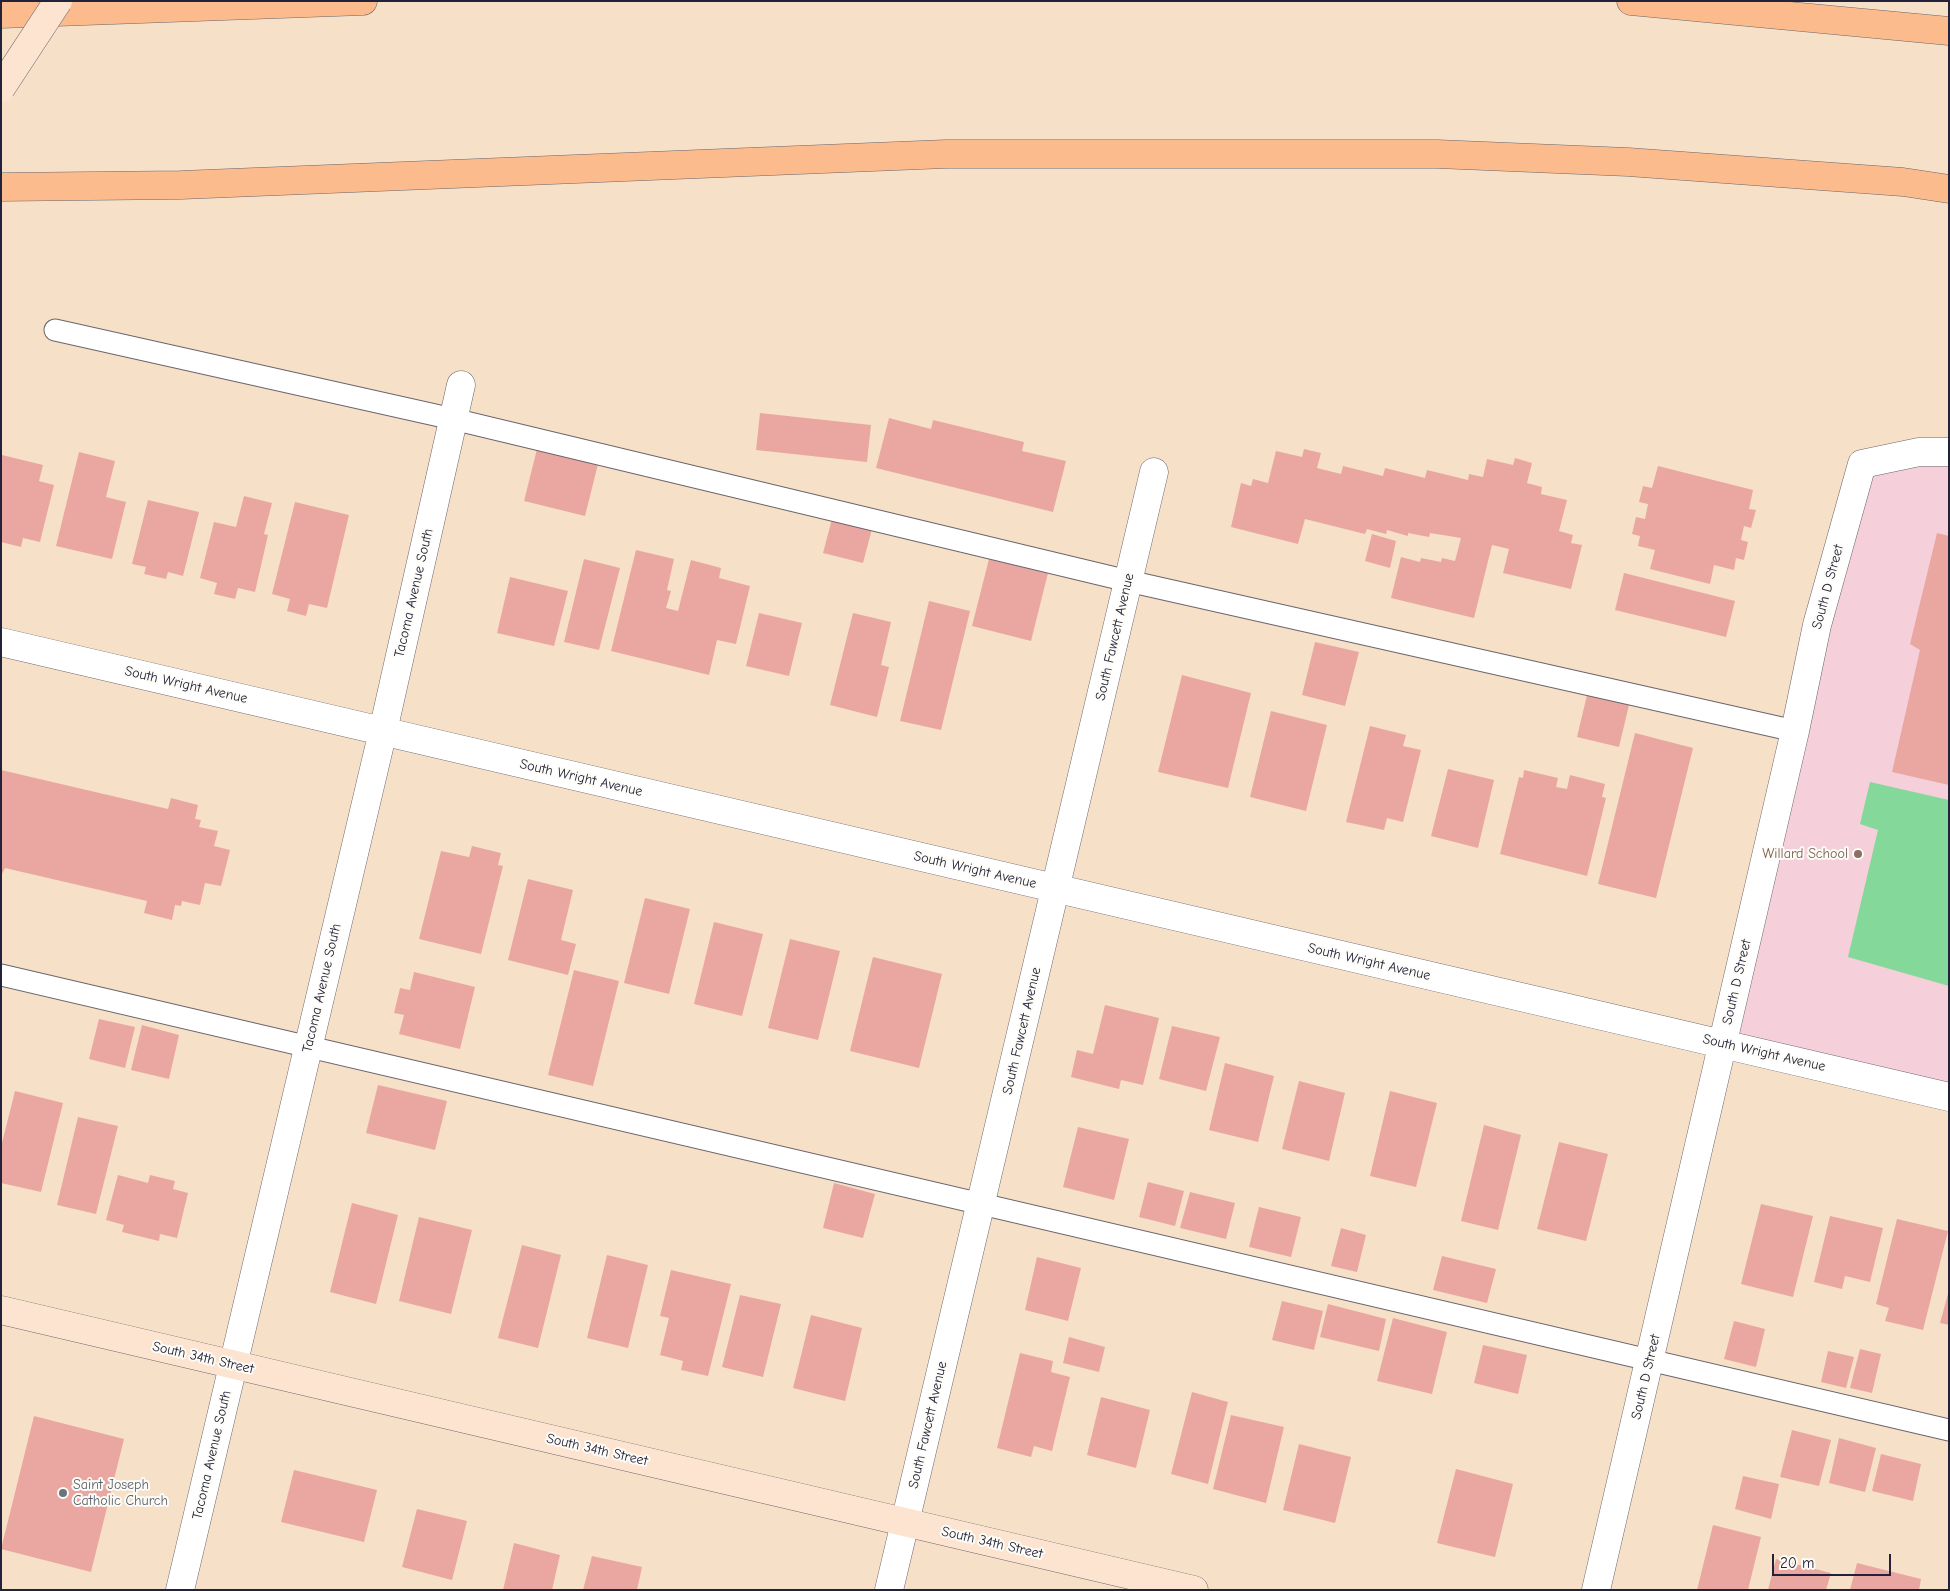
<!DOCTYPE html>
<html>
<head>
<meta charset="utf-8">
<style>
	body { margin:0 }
	#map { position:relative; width:1950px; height:1591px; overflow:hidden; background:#f6e1c8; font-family:"Comic Neue",sans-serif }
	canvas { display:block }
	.frame { position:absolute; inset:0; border:2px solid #22223b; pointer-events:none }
	.scale { position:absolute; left:1772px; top:1554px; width:119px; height:22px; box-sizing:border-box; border:2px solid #22223b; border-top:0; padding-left:6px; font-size:15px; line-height:18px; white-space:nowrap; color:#22223b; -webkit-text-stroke:4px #fdfcf7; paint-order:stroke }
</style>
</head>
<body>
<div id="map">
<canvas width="1950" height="1591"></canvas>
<div class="frame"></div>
<div class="scale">20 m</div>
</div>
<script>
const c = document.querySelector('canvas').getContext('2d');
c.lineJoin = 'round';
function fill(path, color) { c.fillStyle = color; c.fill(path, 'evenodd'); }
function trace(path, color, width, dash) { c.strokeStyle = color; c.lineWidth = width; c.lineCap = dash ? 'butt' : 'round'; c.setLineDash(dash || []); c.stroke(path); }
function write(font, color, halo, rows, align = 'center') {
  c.font = font + ' "Comic Neue",sans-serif'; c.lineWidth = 4; c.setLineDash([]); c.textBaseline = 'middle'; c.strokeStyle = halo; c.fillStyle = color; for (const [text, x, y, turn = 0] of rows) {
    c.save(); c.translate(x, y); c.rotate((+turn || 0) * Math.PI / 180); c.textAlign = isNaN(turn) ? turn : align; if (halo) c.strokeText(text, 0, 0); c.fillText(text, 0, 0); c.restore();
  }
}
fill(new Path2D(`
	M1949,452V1097L1723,1043L1862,464Z`), '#f5cfda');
fill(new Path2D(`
	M1870,782L1949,800V986L1848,957L1878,830L1860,824Z`), '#84d89a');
fill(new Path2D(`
	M760,413L871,425L867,462L756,450Z
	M889,418L931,429L933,420L1024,442L1022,451L1066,461L1053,512L876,468Z
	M537,449L598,464L585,516L524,501Z
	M1304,449L1321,453L1317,468L1341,474L1343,466L1383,476L1385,468L1425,478L1427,470L1468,480L1469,474L1483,477L1487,459L1513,465L1515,458L1532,463L1527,483L1542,487L1541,494L1567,500L1559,531L1573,535L1571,543L1582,545L1571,589L1503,573L1509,549L1492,545L1474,618L1391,598L1401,557L1420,562L1421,558L1441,562L1442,558L1455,561L1461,538L1430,533L1429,537L1408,533V536L1387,530L1386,534L1367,529L1365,534L1305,519L1298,544L1231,527L1241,483L1251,486L1253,479L1268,483L1276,451L1302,457Z
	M79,452L115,461L106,497L126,502L112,559L56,546Z
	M2,455L43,465L39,481L54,485L40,542L23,538L21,547L1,542Z
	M1658,466L1753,490L1749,509L1756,510L1751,528L1744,526L1741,540L1748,542L1744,560L1736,558L1734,570L1714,565L1710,584L1650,569L1655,550L1638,546L1640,536L1632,534L1636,517L1645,519L1648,504L1639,502L1643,486L1652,488Z
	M244,496L272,503L264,534L268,535L255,592L238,588L235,599L214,594L217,583L200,578L214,522L236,527Z
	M148,500L199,512L183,576L168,572L166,579L144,574L146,567L132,564Z
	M295,502L349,515L327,608L309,604L306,616L287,611L290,599L272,594Z
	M832,519L872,529L863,563L823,553Z
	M1937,533L1949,536V785L1892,772L1920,650L1910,644Z
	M1372,534L1396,541L1390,568L1365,561Z
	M636,550L674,559L667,590L671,591L666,608L678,611L691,560L721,568L719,578L750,586L736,644L717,640L709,675L611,651Z
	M584,559L620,568L599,650L564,642Z
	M989,559L1048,573L1031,641L972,626Z
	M1624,573L1735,601L1726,637L1615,610Z
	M510,577L568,591L554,646L497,633Z
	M929,601L970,611L941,730L900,721Z
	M759,613L802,623L789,676L746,666Z
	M853,613L891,622L881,665L889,667L877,717L830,705Z
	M1315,642L1359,652L1345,706L1302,695Z
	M1182,675L1251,693L1228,788L1158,772Z
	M1587,695L1629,705L1619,747L1577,737Z
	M1271,711L1327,725L1306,811L1250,797Z
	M1370,726L1406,735L1403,746L1421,750L1403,822L1387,818L1384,830L1346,822Z
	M1635,733L1693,748L1656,898L1598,884Z
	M1448,769L1494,780L1478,848L1431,836Z
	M1,770L168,809L171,798L198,805L195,819L201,820L199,827L218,831L214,846L230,850L221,886L205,883L200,905L182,901L181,906L175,905L172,920L144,913L147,901L5,868L1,876Z
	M1524,770L1558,778L1556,787L1567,789L1570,775L1605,784L1602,797L1606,798L1587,876L1500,854L1519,777L1523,778Z
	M472,846L501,853L498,865L503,866L481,954L419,939L441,851L469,857Z
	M528,879L573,890L561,940L576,944L568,975L508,960Z
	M645,898L690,909L669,994L624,983Z
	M714,922L763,934L742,1016L694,1004Z
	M790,939L840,951L818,1040L768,1028Z
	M873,957L942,974L919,1068L850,1051Z
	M574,970L619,981L593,1086L548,1075Z
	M414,972L475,987L460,1049L399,1034L404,1015L394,1013L400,988L410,990Z
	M1105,1005L1159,1018L1143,1085L1121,1080L1119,1089L1071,1077L1077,1050L1093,1054Z
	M99,1019L135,1027L125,1068L89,1059Z
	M142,1025L179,1035L169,1079L131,1070Z
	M1172,1026L1220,1037L1206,1091L1159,1079Z
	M1225,1063L1274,1076L1258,1142L1209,1130Z
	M1299,1081L1345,1093L1329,1161L1282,1149Z
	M378,1085L447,1101L435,1150L366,1133Z
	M15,1091L63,1103L41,1192L1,1183V1147Z
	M1390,1091L1437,1103L1416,1187L1370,1176Z
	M78,1117L118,1126L96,1214L57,1205Z
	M1484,1125L1521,1135L1498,1230L1461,1221Z
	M1078,1127L1129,1139L1114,1200L1063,1187Z
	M1559,1142L1608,1154L1586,1241L1537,1229Z
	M118,1175L148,1183L150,1175L175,1181L173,1189L188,1193L177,1238L160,1234L159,1241L122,1232L124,1225L106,1220Z
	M1148,1182L1184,1191L1175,1226L1139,1217Z
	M834,1183L875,1194L863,1238L823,1228Z
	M1190,1192L1235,1203L1226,1239L1180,1228Z
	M352,1203L398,1215L376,1304L330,1292Z
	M1761,1204L1813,1216L1793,1297L1741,1284Z
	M1259,1207L1301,1217L1291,1257L1249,1247Z
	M1830,1216L1883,1228L1870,1282L1845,1276L1842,1289L1814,1282Z
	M419,1217L472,1230L451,1314L399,1301Z
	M1897,1219L1948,1231L1923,1330L1885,1321L1889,1308L1876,1304Z
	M1341,1228L1366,1235L1357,1272L1331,1266Z
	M522,1245L561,1255L538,1348L498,1338Z
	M607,1255L648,1265L628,1348L587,1338Z
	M1442,1256L1496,1269L1487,1303L1433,1290Z
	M1037,1257L1081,1268L1068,1321L1025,1310Z
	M671,1270L731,1284L708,1376L681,1370L683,1361L660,1355L669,1318L660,1316Z
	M1949,1290V1325L1940,1323Z
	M740,1295L781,1304L763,1377L722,1367Z
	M1282,1301L1323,1311L1314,1350L1272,1340Z
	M1328,1304L1386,1319L1379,1351L1320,1337Z
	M811,1315L862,1328L845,1401L793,1388Z
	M1393,1318L1447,1332L1432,1394L1377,1381Z
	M1734,1321L1765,1329L1756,1367L1724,1359Z
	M1069,1337L1105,1347L1099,1372L1063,1363Z
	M1483,1345L1527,1355L1518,1394L1474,1383Z
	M1860,1349L1881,1354L1872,1393L1850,1388Z
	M1828,1351L1854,1357L1846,1388L1821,1382Z
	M1020,1353L1053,1361L1051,1372L1070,1377L1052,1451L1034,1446L1031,1457L997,1448Z
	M1192,1392L1228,1402L1208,1484L1171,1474Z
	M1101,1397L1150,1410L1136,1468L1087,1455Z
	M1231,1415L1284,1427L1266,1503L1213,1489Z
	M34,1416L124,1439L91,1572L1,1549Z
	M1792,1430L1831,1440L1819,1486L1780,1477Z
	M1839,1438L1876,1448L1865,1492L1829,1483Z
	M1299,1444L1351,1457L1335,1523L1283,1510Z
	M1881,1454L1921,1464L1913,1501L1872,1491Z
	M1456,1469L1513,1484L1495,1557L1437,1543Z
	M294,1470L377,1490L364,1542L281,1522Z
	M1743,1476L1779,1484L1771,1519L1735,1509Z
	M417,1509L467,1521L452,1580L402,1567Z
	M1713,1525L1761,1537L1748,1590H1697Z
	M514,1543L560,1555L552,1590H503Z
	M592,1556L642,1567L637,1590H583Z
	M1776,1559L1831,1573L1826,1590H1768Z
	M1857,1563L1921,1579L1919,1590H1850Z`), '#eaa7a1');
const lane = new Path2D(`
	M55,330L453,419L1128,581L1795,731
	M1,975L1949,1430`);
const street = new Path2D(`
	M1,642L1949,1097
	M180,1590L383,731L461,385
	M889,1590L1154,472
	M1596,1590L1795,731L1817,625L1862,464L1919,452H1949`);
const secondary = new Path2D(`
	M1,1310L1194,1590`);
const highway = new Path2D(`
	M1631,1L1949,31
	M1,14L363,1
	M1,187L181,185L946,154H1437L1628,162L1903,182L1949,189`);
trace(lane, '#6c656c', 23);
trace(street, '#6c656c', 29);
trace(secondary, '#6c656c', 29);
trace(highway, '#6c656c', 29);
trace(lane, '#fff', 21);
trace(street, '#fff', 28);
trace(secondary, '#fde4d1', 28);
trace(highway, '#fbbb8c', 28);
const secondaryBridge = new Path2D(`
	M1,88L58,1`);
trace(secondaryBridge, '#6c656c', 29, []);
trace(secondaryBridge, '#fde4d1', 28);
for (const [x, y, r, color] of [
	[1858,854,5,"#8d6e63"],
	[63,1493,5,"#6b7280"]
]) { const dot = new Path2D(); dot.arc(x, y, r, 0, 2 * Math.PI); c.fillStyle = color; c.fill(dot); trace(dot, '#fdfcf7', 2); }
write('14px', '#22223b', '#fdfcf7', [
	["South D Street",1828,587,-75],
	["Tacoma Avenue South",414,593,-77],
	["South Fawcett Avenue",1115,637,-77],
	["South Wright Avenue",186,685,13],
	["South Wright Avenue",581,778,13],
	["South Wright Avenue",975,870,13],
	["South Wright Avenue",1369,962,13],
	["South D Street",1737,982,-77],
	["Tacoma Avenue South",322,988,-77],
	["South Fawcett Avenue",1022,1031,-77],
	["South Wright Avenue",1764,1053,13],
	["South 34th Street",203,1358,13],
	["South D Street",1646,1377,-77],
	["South Fawcett Avenue",928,1425,-77],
	["South 34th Street",597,1450,13],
	["Tacoma Avenue South",212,1455,-77],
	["South 34th Street",992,1543,13]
]);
write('14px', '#785e54', '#fdfcf7', [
	["Willard School",1848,854]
], 'right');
write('14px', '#5b616d', '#fdfcf7', [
	["Saint Joseph",73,1485],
	["Catholic Church",73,1501]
], 'left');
</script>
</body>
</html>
